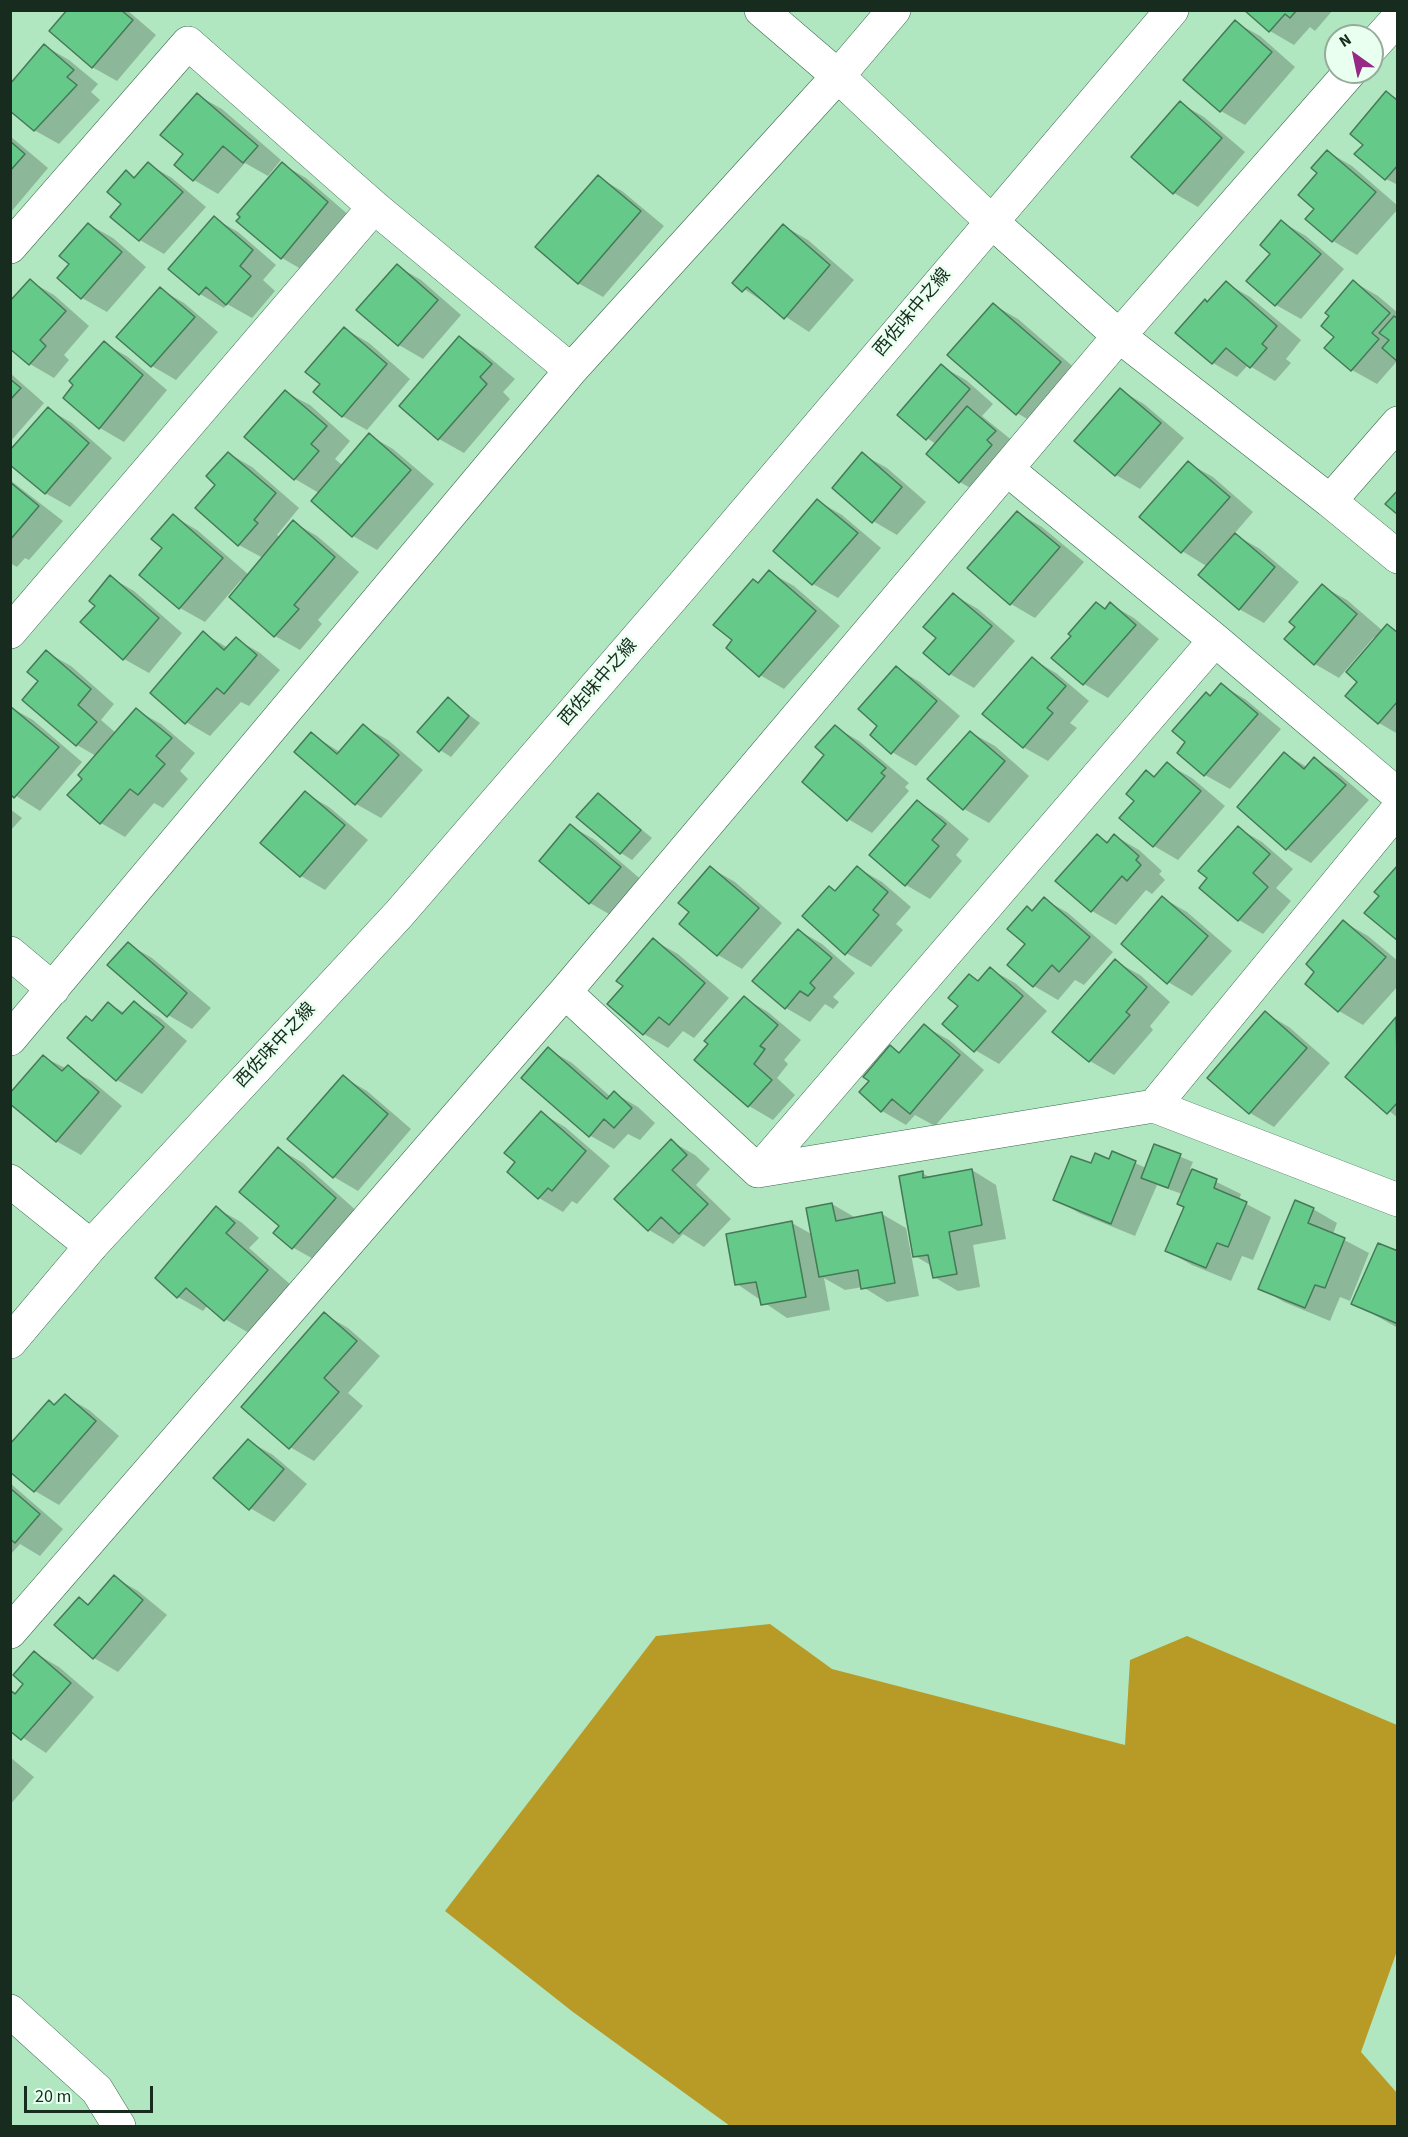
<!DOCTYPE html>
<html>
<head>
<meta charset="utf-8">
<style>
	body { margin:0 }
	#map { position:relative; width:1408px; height:2137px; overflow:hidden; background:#b0e6c0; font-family:"Source Sans 3",sans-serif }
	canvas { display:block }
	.frame { position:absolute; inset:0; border:12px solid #172c1e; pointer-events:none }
	.north { position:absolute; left:1324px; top:24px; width:60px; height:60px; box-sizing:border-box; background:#e9ffef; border:2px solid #95ab9b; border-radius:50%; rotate:327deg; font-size:16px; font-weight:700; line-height:24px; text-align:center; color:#172c1e }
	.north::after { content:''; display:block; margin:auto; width:21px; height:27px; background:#972888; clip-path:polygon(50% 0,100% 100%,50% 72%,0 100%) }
	.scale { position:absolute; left:24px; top:2086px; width:129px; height:27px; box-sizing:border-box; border:3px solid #172c1e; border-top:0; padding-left:8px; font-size:18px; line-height:21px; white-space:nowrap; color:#172c1e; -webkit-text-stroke:4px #e9ffef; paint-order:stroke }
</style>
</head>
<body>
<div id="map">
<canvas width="1408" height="2137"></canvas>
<div class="frame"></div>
<div class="north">N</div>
<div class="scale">20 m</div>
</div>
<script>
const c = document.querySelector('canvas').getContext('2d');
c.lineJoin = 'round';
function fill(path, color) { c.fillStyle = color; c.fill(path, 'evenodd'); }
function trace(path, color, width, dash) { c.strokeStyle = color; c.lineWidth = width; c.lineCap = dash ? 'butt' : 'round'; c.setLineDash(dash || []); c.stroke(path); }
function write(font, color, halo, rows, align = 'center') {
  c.font = font + ' "Source Sans 3","Noto Sans JP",sans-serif'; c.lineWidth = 5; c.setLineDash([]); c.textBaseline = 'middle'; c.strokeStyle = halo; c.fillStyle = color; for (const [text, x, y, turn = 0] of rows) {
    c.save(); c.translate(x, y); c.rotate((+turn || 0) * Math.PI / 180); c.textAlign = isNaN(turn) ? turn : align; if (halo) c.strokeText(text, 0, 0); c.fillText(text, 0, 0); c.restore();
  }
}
fill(new Path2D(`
	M770,1624L832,1669L1125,1745L1130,1660L1187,1636L1397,1725V1951L1361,2052L1397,2093V2126H730L573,2012L445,1911L656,1636Z`), '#b89b26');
fill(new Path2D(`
	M69,10H127L156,35L117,81L92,67Z
	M1246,10H1333L1315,31L1310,27L1294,45L1270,31Z
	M1235,22L1260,36L1295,67L1245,125L1221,111Z
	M45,46L69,60L98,84L91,92L100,100L59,144L34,130Z
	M1387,93L1398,99V185L1386,179L1365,145Z
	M197,95L222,109L281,160L268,176L245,163L218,194L194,180Z
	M1180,103L1204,117L1245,152L1198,207L1174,193Z
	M10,136L48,168L11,212H10Z
	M1328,152L1352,166L1398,206V209L1357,255L1333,241L1307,219L1316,209L1319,173Z
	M148,164L172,178L206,207L164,254L140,240L113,216L123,204L126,172L136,178Z
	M282,164L306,178L351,217L306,272L282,258L238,221Z
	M598,177L622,191L664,226L603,297L578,283Z
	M214,218L238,232L276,265L263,280L275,291L252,318L227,304L224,308L200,294L170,268Z
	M1282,222L1306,236L1344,269L1301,319L1276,305L1248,281L1272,254Z
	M88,224L113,238L146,267L107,312L82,298L59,278L71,264Z
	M784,226L808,240L854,280L809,332L735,283Z
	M397,266L421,280L461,315L423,359L399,345Z
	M30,281L54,295L89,326L64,355L69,360L54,378L30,364Z
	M1354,282L1378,296L1398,313V360L1377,384L1352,370L1326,348L1336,337Z
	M1226,283L1250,297L1301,340L1286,359L1291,363L1275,381L1248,365L1237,377L1213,363L1177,333L1205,300L1209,303Z
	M160,289L184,303L218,332L176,380L152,366Z
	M994,305L1018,319L1085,377L1041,427L1017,413Z
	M345,329L369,343L410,379L367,430L342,416L322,384Z
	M459,338L483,352L515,379L503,392L510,399L464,453L439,439L401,406Z
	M104,343L128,357L167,390L124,442L100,428L65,397Z
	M941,366L966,380L993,404L982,416L1019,446L984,496L960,482L928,454L936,444L927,438Z
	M10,373L44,403L10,442Z
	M1120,390L1144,404L1184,438L1140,489L1116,475Z
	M285,392L310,405L350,441L335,459L343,466L369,435L393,449L434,484L377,550L353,536L319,493L295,479Z
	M48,409L72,423L112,458L70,507L45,493Z
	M228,453L252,467L299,508L277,535L280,537L293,522L317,536L359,572L318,620L322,624L300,650L275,636L231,596L243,582L241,580L205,622L180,608L141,574L164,548L173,516L197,530L249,575L263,558L239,545L197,508L218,485Z
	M862,454L887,468L926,502L897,535L873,521Z
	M1188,463L1213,477L1253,512L1234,534L1260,549L1299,582L1264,623L1239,609L1208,567L1182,551Z
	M10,480L63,521L29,560L25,558L17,567L10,563Z
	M818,501L842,515L881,548L838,598L813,584L775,551Z
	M1018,513L1042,527L1084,562L1035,618L1011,604L969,568Z
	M769,572L794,586L840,626L784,689L760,675V584Z
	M110,577L134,591L182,633L149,673L124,659L82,622L97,606Z
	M1322,586L1347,600L1383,631L1387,626L1398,632V734L1379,723L1359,682L1376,639L1374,637L1339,678L1315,664Z
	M954,595L978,609L1015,641L974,688L950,674Z
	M1096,604L1106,609L1110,604L1134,618L1159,639L1108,698L1084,684L1073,636Z
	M203,633L228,648L236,639L260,653L280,670L249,706L241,702L210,736L186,722Z
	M46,652L71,666L114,704L101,720L116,733L136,710L161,724L195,753L180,771L188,779L163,808L154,803L125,837L101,823L69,795L85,778L96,756L77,745L40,681Z
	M1032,659L1056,673L1089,701L1070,723L1077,728L1048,761L1023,747Z
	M896,668L920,682L960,716L916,766L892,752L879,726Z
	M1221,685L1245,699L1281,729L1230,789L1205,775L1179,752L1187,742L1207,694L1211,697Z
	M448,699L480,723L451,757L440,750Z
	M10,707L33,720L82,762L40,811L10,792Z
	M363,726L388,740L423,770L381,818L356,804L296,752L311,734L340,752Z
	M835,727L859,741L909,783L905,787L909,791L872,833L848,819L826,755Z
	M970,732L995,746L1029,776L989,823L964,809L929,779Z
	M1285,754L1307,767L1314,759L1338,773L1369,800L1311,863L1287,849Z
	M1167,764L1192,778L1225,806L1178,860L1154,846L1136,801L1147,772L1156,777Z
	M305,793L329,807L368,840L325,890L301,876Z
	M598,794L652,838L632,860L621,853Z
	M918,802L942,816L969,839L956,855L962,861L930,899L906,885Z
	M10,809L22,818L10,831Z
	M571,826L595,840L644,882L614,917L590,903Z
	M1238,828L1262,842L1293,869L1276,888L1291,901L1263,934L1239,920L1209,878Z
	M1097,836L1109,842L1115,836L1139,850L1162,871L1159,874L1165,880L1152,894L1146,890L1116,925L1092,911Z
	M711,868L735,882L782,923L742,969L718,955L691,912Z
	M858,868L882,882L911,907L896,924L903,930L871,967L846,953L829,888L837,892Z
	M1163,898L1187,912L1232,951L1192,996L1168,982Z
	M1044,899L1068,913L1113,952L1084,985L1075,980L1058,1000L1034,986L1027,943V908L1033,912Z
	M1344,922L1368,936L1398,961V986L1363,1025L1339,1011L1307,983L1316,972Z
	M798,930L822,944L855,973L833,997L839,1002L833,1009L825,1004L810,1022L786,1008Z
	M653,940L678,954L729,998L694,1038L683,1031L668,1048L644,1034L625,986Z
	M128,944L152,958L211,1008L192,1029L168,1015Z
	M1115,961L1140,975L1170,1002L1150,1026L1153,1030L1114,1075L1090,1061Z
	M990,969L1015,983L1047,1011L999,1064L975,1050L960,1006L969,976L979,982Z
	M744,998L768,1012L801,1040L784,1060L788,1064L777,1078L795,1095L773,1120L749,1106L696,1060Z
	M134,1003L159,1017L187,1041L142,1094L117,1080L69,1038L86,1018L94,1022L109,1004L125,1013Z
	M1265,1013L1289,1027L1330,1063L1274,1127L1250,1113L1209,1078Z
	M1397,1019H1398V1118L1347,1077Z
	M924,1026L949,1040L984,1070L935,1126L915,1115L906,1125L882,1111L861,1092L891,1047L901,1053Z
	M548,1049L572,1063L611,1097L614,1093L638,1107L655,1123L640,1140L628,1134L614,1149L589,1135Z
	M43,1057L92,1081L122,1106L81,1155L56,1141Z
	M343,1077L367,1091L411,1129L358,1191L334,1177Z
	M541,1113L565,1127L610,1166L577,1204L572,1201L563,1212L539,1198L509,1172L517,1162Z
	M671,1141L695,1155L710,1169L696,1185L731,1219L704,1247L683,1234L673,1244L649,1230Z
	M1155,1146L1193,1162L1190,1169L1241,1194L1239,1200L1271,1217L1253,1260L1242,1256L1231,1281L1192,1265L1167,1251L1186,1207L1182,1194L1157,1185L1135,1236L1079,1213L1055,1199L1092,1165L1110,1161L1113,1153L1146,1168Z
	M279,1149L303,1163L359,1213L317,1261L292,1247L281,1226Z
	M972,1170L996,1185L1006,1239L973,1245L980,1287L958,1291L934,1277L932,1266L915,1256L922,1173L931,1178Z
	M832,1204L856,1218L882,1214L906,1228L919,1296L887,1302L863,1287L845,1290L824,1278L830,1310L787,1318L737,1284L792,1223L813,1235Z
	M216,1208L241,1222L259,1238L249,1248L291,1285L249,1333L225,1319L208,1305L203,1311L178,1297L157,1278Z
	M1313,1209L1337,1223L1333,1234L1369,1253L1350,1301L1340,1297L1330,1321L1284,1302L1260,1288Z
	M1398,1253V1328L1353,1303Z
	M324,1314L348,1328L380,1356L348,1393L363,1406L314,1461L290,1447Z
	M65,1396L89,1410L119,1436L59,1505L35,1491L10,1470Z
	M249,1441L273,1455L307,1484L274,1522L250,1508Z
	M10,1483L63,1529L40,1556L20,1544L10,1555Z
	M114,1577L138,1591L167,1615L118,1672L94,1658L79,1599L89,1605Z
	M35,1653L59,1667L94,1697L46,1753L10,1729V1690L17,1693L25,1684Z
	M10,1757L34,1777L10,1805Z`), '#0003');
const building = new Path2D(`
	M67,10H121L133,20L92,68L49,31Z
	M1244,10H1297L1290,18L1285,14L1269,32Z
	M1235,20L1272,52L1220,112L1183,80Z
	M44,44L74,70L67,77L77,85L34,131L10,111V84Z
	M1386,91L1398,101V165L1385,180L1354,154L1363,145L1350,134Z
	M197,93L258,146L243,163L223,146L193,181L174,165L183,154L160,135Z
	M1180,101L1222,138L1173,194L1131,157Z
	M10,141L25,154L10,171Z
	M1327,150L1376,192L1332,242L1305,219L1314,209L1298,195L1317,173L1311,168Z
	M148,162L183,192L139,241L110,217L121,204L107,192L126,170L134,178Z
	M282,162L328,202L281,259L236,221L240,217L237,214Z
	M598,175L641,211L578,284L535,247Z
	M214,216L253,250L240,266L251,276L226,305L206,287L199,295L168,269Z
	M1281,220L1321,254L1275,306L1246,281L1270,254L1260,245Z
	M88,223L122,252L81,299L57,278L69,264L59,256Z
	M783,224L830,265L784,319L747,287L742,292L732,283Z
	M397,264L438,300L398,346L356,310Z
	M30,279L66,311L40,340L46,346L29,365L10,349V301Z
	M1353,280L1390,313L1372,333L1379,339L1351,371L1324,348L1334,337L1321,326L1329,316L1325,313Z
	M1226,281L1277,326L1262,344L1267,348L1250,368L1226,348L1212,364L1175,333L1205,299L1207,302Z
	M160,287L195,317L151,367L116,337Z
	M993,303L1061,362L1016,415L947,355Z
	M1394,316L1398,319V362L1382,348L1389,340L1379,333Z
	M344,327L387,364L342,417L313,392L320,384L305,372Z
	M459,336L492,364L480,377L487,384L438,440L399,406Z
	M104,341L143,375L99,429L63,398L73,385L69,381Z
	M941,364L970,389L926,440L897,415Z
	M10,379L21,388L10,400Z
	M1120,388L1161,423L1115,476L1074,441Z
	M285,390L327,426L311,444L319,451L294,480L244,437Z
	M967,406L996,431L987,440L992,445L959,483L926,454Z
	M48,407L89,443L45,494L10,465V450Z
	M369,433L411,470L352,537L311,501Z
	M228,452L276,493L254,520L258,523L238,546L195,508L215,485L206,476Z
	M862,452L902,487L872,523L832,488Z
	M1188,461L1230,497L1181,553L1139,517Z
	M10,482L39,506L10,540Z
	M1398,490V515L1385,504Z
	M817,499L858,533L812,585L773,551Z
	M1017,511L1060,547L1010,605L967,568Z
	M173,514L223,558L179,609L139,575L162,548L151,539Z
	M293,520L335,557L294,605L299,609L274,637L229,597Z
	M1235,533L1275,567L1239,610L1198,575Z
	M769,570L816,611L759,677L726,648L732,640L713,625L753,579L758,583Z
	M110,575L159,618L123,660L80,622L95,606L89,601Z
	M1322,584L1357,614L1314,665L1284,639L1295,627L1289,622Z
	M953,593L992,626L949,675L923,653L936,638L923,627Z
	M1096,602L1105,609L1110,602L1136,625L1083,685L1051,658L1071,636L1068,634Z
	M1387,624L1398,633V701L1378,724L1345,696L1357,682L1346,672Z
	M203,631L224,650L236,637L257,655L224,694L217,688L185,724L150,693Z
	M46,650L91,689L78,705L97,722L76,746L22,700L38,681L27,672Z
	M1032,657L1066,686L1047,708L1053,713L1023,748L982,714Z
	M896,666L937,701L891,754L870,735L877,726L858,709Z
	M1221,683L1258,714L1204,776L1177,753L1185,742L1172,731L1206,692L1210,696Z
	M448,697L469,716L439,752L417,732Z
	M10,706L59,747L14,798L10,794Z
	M136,708L172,738L156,756L165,764L138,795L130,789L100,824L67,795L82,779L78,775Z
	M363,724L399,755L355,805L294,752L311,732L337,754Z
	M835,725L886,768L881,773L885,776L847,821L802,782L824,755L815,747Z
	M970,731L1005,761L963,810L927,779Z
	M1284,752L1304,769L1314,757L1346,785L1286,850L1237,807Z
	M1167,762L1201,791L1153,847L1119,818L1134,801L1126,794L1146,770L1154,777Z
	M305,791L345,825L300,877L260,843Z
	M598,793L641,830L620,854L576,817Z
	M917,800L946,824L932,840L939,846L905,886L869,855Z
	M570,824L621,867L589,904L539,861Z
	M1238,826L1270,854L1253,873L1268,887L1238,921L1199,888L1207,878L1198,871Z
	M1097,834L1107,843L1114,834L1139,856L1136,860L1141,865L1127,881L1122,876L1091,912L1055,881Z
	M1398,865V941L1364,913L1379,896L1374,892Z
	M710,866L759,908L717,956L679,924L689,912L678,903Z
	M857,866L888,892L873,910L879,915L845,955L802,916L829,886L835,891Z
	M1162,896L1208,936L1167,984L1121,944Z
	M1044,897L1090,937L1059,972L1052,965L1033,987L1007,965L1025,944L1007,929L1027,906L1032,911Z
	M1343,920L1386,957L1338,1012L1305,984L1314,972L1306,964Z
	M798,929L832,958L810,983L815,988L808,996L800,991L785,1009L752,981Z
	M653,938L705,983L669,1025L659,1017L643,1035L607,1004L623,986L616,981Z
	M128,942L187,993L167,1017L107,965Z
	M1115,959L1147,987L1126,1012L1130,1015L1089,1062L1052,1032Z
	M990,967L1023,996L974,1052L942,1024L958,1006L948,998L969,974L978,981Z
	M744,996L778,1025L760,1046L765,1049L754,1064L772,1080L748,1107L694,1060L708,1044L704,1041Z
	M134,1001L164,1027L116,1081L67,1038L86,1016L92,1021L108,1002L122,1014Z
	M1265,1011L1307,1048L1249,1114L1207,1078Z
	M1396,1017L1398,1102L1387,1114L1345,1077Z
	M924,1024L960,1055L910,1114L892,1099L881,1112L859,1092L869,1081L863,1077L890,1045L899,1053Z
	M548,1047L607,1099L614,1091L632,1108L614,1128L604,1119L589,1137L521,1078Z
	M43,1055L62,1071L68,1065L99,1092L56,1142L10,1104V1093Z
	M343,1075L388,1114L333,1178L287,1139Z
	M541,1111L586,1151L552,1191L548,1188L538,1199L507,1172L515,1162L504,1153Z
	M671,1139L687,1155L672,1170L708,1204L679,1234L661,1217L648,1231L614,1199Z
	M1154,1144L1181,1154L1168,1188L1141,1178Z
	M278,1147L336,1198L292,1249L273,1233L279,1226L239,1192Z
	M1112,1151L1136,1161L1111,1224L1053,1200L1071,1156L1091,1163L1095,1153L1109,1159Z
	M972,1169L982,1225L949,1232L957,1274L933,1278L928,1255L913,1257L899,1176L923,1171V1178Z
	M1192,1169L1217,1179L1214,1188L1247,1202L1228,1247L1217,1243L1206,1268L1165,1251L1184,1207L1177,1204Z
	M1295,1200L1314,1208L1308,1223L1345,1238L1325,1288L1315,1285L1305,1308L1258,1289Z
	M832,1203L836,1221L882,1212L895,1283L861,1289L858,1270L819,1277L806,1208Z
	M216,1206L235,1223L226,1233L268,1270L224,1321L186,1288L177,1298L155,1278Z
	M792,1221L806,1297L761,1305L756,1282L735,1285L726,1234Z
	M1378,1243L1398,1251V1324L1351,1304Z
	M324,1312L357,1341L324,1378L339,1392L289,1449L241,1407Z
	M65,1394L96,1421L34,1492L10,1472V1444L49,1400L54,1405Z
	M248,1439L284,1469L249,1510L213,1478Z
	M10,1488L40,1514L15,1543L10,1539Z
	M114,1575L143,1600L93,1659L54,1625L79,1597L88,1605Z
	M34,1651L71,1683L21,1740L10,1731V1690L15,1694L23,1684L13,1675Z`);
fill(building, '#65c989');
trace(building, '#467957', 1.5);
const minor = new Path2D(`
	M761,10L838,76L991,221L1119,336L1330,501L1398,557
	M1372,47L1398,18
	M10,247L188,43L374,207L571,370
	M1008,470L1215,640L1398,795
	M1330,501L1398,423
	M10,632L374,207
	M10,953L53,989
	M565,992L758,1171
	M10,1039L571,370L838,76L894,10
	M1154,1106L1398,809
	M758,1171L1215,640
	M758,1171L1154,1106L1398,1200
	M10,1181L91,1246
	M10,1632L565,992L1119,336L1350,72
	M10,2011L97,2090L119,2126`);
const major = new Path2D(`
	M10,1342L91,1246L399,914L684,584L1172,10`);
trace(minor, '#386b4a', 34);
trace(major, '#386b4a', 34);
trace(minor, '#fff', 33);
trace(major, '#fff', 33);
write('18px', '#172c1e', '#e9ffef', [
	["西佐味中之線",913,313,-50],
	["西佐味中之線",599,683,-49],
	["西佐味中之線",276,1046,-47]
]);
</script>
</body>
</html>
